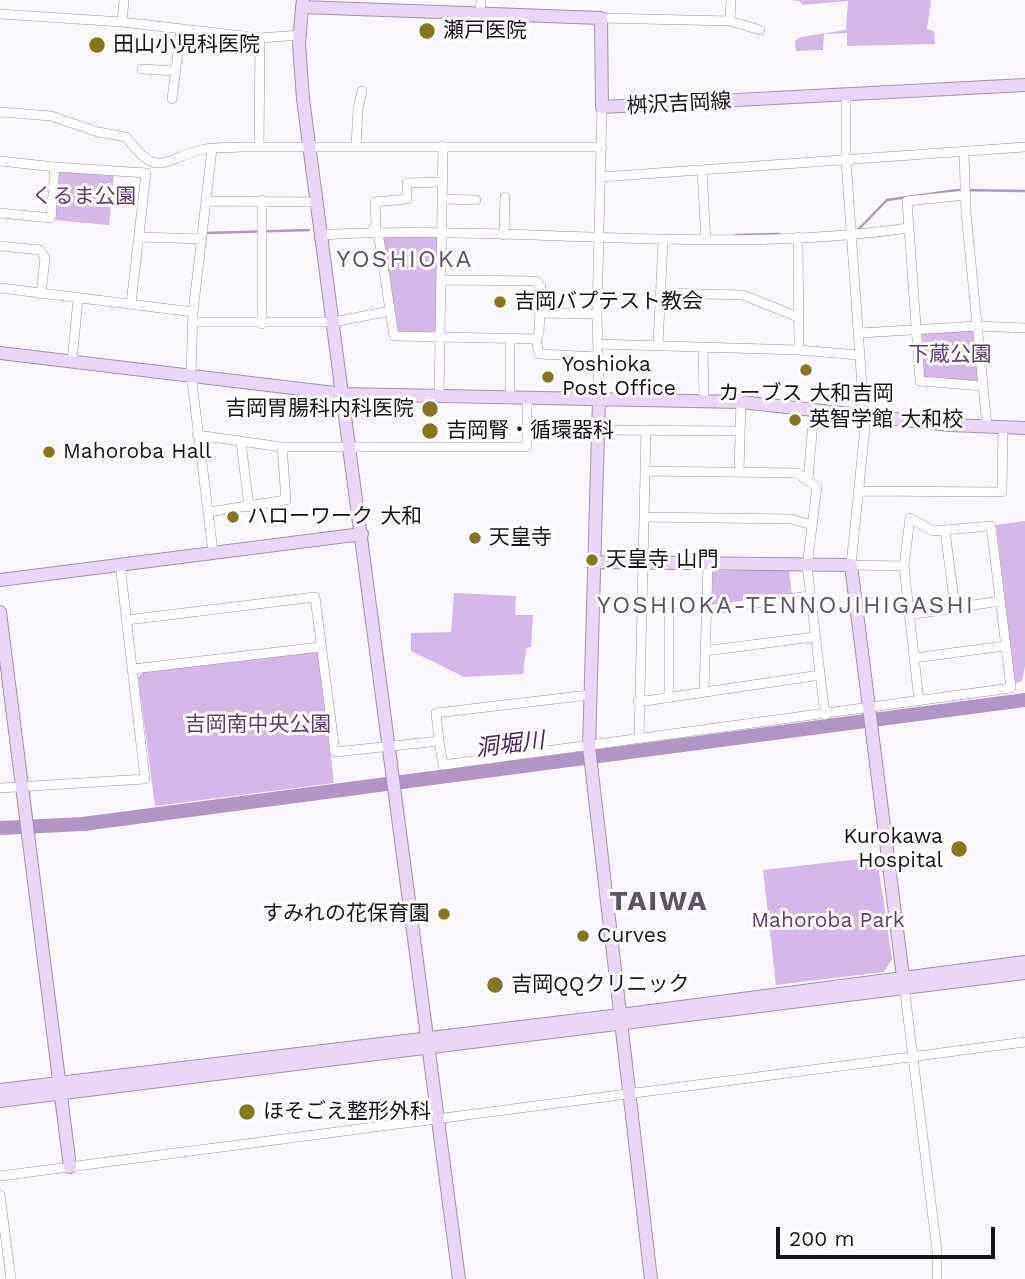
<!DOCTYPE html>
<html>
<head>
<meta charset="utf-8">
<style>
	body { margin:0 }
	#map { position:relative; width:1025px; height:1279px; overflow:hidden; background:#fbf8fd; font-family:"Work Sans",sans-serif }
	canvas { display:block }
	.scale { position:absolute; left:776px; top:1227px; width:219px; height:32px; box-sizing:border-box; border:4px solid #17131b; border-top:0; padding-left:9px; font-size:21px; line-height:24px; white-space:nowrap; color:#17131b; -webkit-text-stroke:5px #fff; paint-order:stroke }
</style>
</head>
<body>
<div id="map">
<canvas width="1025" height="1279"></canvas>
<div class="scale">200 m</div>
</div>
<script>
const c = document.querySelector('canvas').getContext('2d');
c.lineJoin = 'round';
function fill(path, color) { c.fillStyle = color; c.fill(path, 'evenodd'); }
function trace(path, color, width, dash) { c.strokeStyle = color; c.lineWidth = width; c.lineCap = dash ? 'butt' : 'round'; c.setLineDash(dash || []); c.stroke(path); }
function write(font, color, halo, rows, align = 'center') {
  c.font = font + ' "Work Sans","Noto Sans JP",sans-serif'; c.lineWidth = 6; c.setLineDash([]); c.textBaseline = 'middle'; c.strokeStyle = halo; c.fillStyle = color; for (const [text, x, y, turn = 0] of rows) {
    c.save(); c.translate(x, y); c.rotate((+turn || 0) * Math.PI / 180); c.textAlign = isNaN(turn) ? turn : align; if (halo) c.strokeText(text, 0, 0); c.fillText(text, 0, 0); c.restore();
  }
}
fill(new Path2D(`
	M789,0H931L927,29L934,31L935,44L847,46V33L824,34L823,50L796,51L795,41L801,37L846,30L848,1L802,5L800,1Z
	M58,170L114,173L109,225L54,220Z
	M381,233L440,234L438,331L434,335L396,333Z
	M976,329L979,383L924,378L922,332Z
	M1025,521V666L1022,681L1015,684L996,525Z
	M714,571H789L792,595L714,607L709,603L710,575Z
	M454,593L516,596L515,615H533L531,647L526,648L523,674L464,677L411,651V633L451,632Z
	M314,651L319,654L334,783L155,806L138,677L143,672Z
	M877,857L892,959L884,972L776,985L763,870Z`), '#d4b9e8');
trace(new Path2D(`
	M858,230L887,200L957,190L1025,191
	M208,233L309,230
	M736,235L779,234`), '#b196c4', 2.5);
trace(new Path2D(`
	M0,828L83,824L1025,700`), '#b196c4', 14);
const street = new Path2D(`
	M0,14L122,22L260,38L300,35
	M480,15L481,0
	M601,18L730,21L760,30
	M730,21L731,0
	M122,22L124,0
	M142,69L176,71
	M846,95V160L865,428L851,565L904,566
	M172,99L181,29
	M0,112L51,116L98,132L126,137C158,180 163,159 201,150C214,147 227,148 240,147H602
	M259,147L260,38
	M356,147L358,108L362,91
	M212,149L193,312L191,374L213,552
	M964,152L966,213L987,426
	M0,161L55,167
	M702,171L706,240
	M601,177L1025,147
	M966,195L907,201L920,381L983,386
	M443,199L476,200
	M207,201L317,202
	M0,213L51,218L55,167L146,173L131,304
	M372,232L376,225L375,202L407,199V183L443,182
	M378,232L394,336L536,339L539,333L541,287L536,281L443,280
	M321,235C516,224 713,256 908,228
	M504,235L505,197
	M140,237L202,239
	M798,237L799,350
	M0,246L40,250L45,258L41,294
	M0,288L193,312
	M661,293L743,295L798,317
	M541,313L597,314
	M193,322H334L389,311
	M262,324V200
	M860,333L978,326L1025,328
	M510,338V398
	M536,339L539,354L598,357
	M598,344L799,350L859,355
	M658,345L663,241
	M703,349L704,400
	M72,362L78,299
	M439,396L443,146
	M599,398L597,314L602,107
	M598,430L739,431
	M197,435L282,447H527V398
	M241,442L249,507
	M645,471L797,473L817,487L807,566L825,715
	M739,472L741,402
	M808,480L814,410
	M861,491L1002,492L1003,428
	M209,512L286,500L282,447
	M645,517L791,519L812,525
	M945,531L955,607
	M642,606L669,605V696
	M705,610L809,596
	M909,615L1000,601
	M127,620L315,597L335,752L439,741L436,713L589,695
	M705,651L813,637
	M914,658L1004,646
	M133,669L320,647
	M704,690L708,565
	M638,702L820,675
	M639,739L646,430
	M439,741L443,765L1011,688L991,526L933,531L910,518L904,566L919,701
	M0,788L145,779L120,564
	M904,985L937,1251V1279
	M0,1176L1025,1042
	M0,1195L11,1279`);
const secondary = new Path2D(`
	M303,1L302,7L601,18L602,107L1025,85
	M302,7L299,44L303,99L459,1279
	M0,353L343,394L741,402L950,425L1025,428
	M599,398L589,747L651,1279
	M594,562L851,565L903,977
	M0,580L362,534
	M0,612L70,1167
	M0,1090L620,1015L1025,962
	M0,1101L1025,973`);
trace(street, '#a294ab', 10);
trace(secondary, '#a294ab', 14);
trace(street, '#fff', 9);
trace(secondary, '#e8d6f4', 12);
for (const [x, y, r, color] of [
	[427,31,9,"#85771b"],
	[97,45,9,"#85771b"],
	[500,302,7,"#85771b"],
	[806,370,7,"#85771b"],
	[548,377,7,"#85771b"],
	[430,409,9,"#85771b"],
	[795,420,7,"#85771b"],
	[430,431,9,"#85771b"],
	[49,452,7,"#85771b"],
	[233,517,7,"#85771b"],
	[475,538,7,"#85771b"],
	[592,560,7,"#85771b"],
	[959,849,9,"#85771b"],
	[444,914,7,"#85771b"],
	[583,936,7,"#85771b"],
	[495,985,9,"#85771b"],
	[247,1112,9,"#85771b"]
]) { const dot = new Path2D(); dot.arc(x, y, r, 0, 2 * Math.PI); c.fillStyle = color; c.fill(dot); trace(dot, '#fff', 2.5); }
write('21px', '#17131b', '#fff', [
	["瀬戸医院",443,31],
	["田山小児科医院",113,45],
	["吉岡バプテスト教会",514,302],
	["Yoshioka",562,365],
	["Post Office",562,389],
	["カーブス 大和吉岡",806,394,"center"],
	["吉岡胃腸科内科医院",414,409,"right"],
	["英智学館 大和校",809,420],
	["吉岡腎・循環器科",446,431],
	["Mahoroba Hall",63,452],
	["ハローワーク 大和",247,517],
	["天皇寺",489,538],
	["天皇寺 山門",606,560],
	["Kurokawa",943,837,"right"],
	["Hospital",943,861,"right"],
	["すみれの花保育園",430,914,"right"],
	["Curves",597,936],
	["吉岡QQクリニック",511,985],
	["ほそごえ整形外科",263,1112]
], 'left');
write('21px', '#17131b', '#fff', [
	["桝沢吉岡線",679,104,-3]
]);
write('21px', '#5f3c76', '#fff', [
	["くるま公園",84,197],
	["下蔵公園",950,355],
	["吉岡南中央公園",258,725],
	["Mahoroba Park",828,921]
]);
write('italic 23px', '#46235c', '#fff', [
	["洞堀川",510,745,-7]
]);
c.letterSpacing = '2px';
write('24px', '#5e5266', '#fff', [
	["YOSHIOKA",405,260],
	["YOSHIOKA-TENNOJIHIGASHI",786,606]
]);
c.letterSpacing = '0px';
c.letterSpacing = '2px';
write('bold 28px', '#5e5266', '#fff', [
	["TAIWA",659,902]
]);
c.letterSpacing = '0px';
</script>
</body>
</html>
